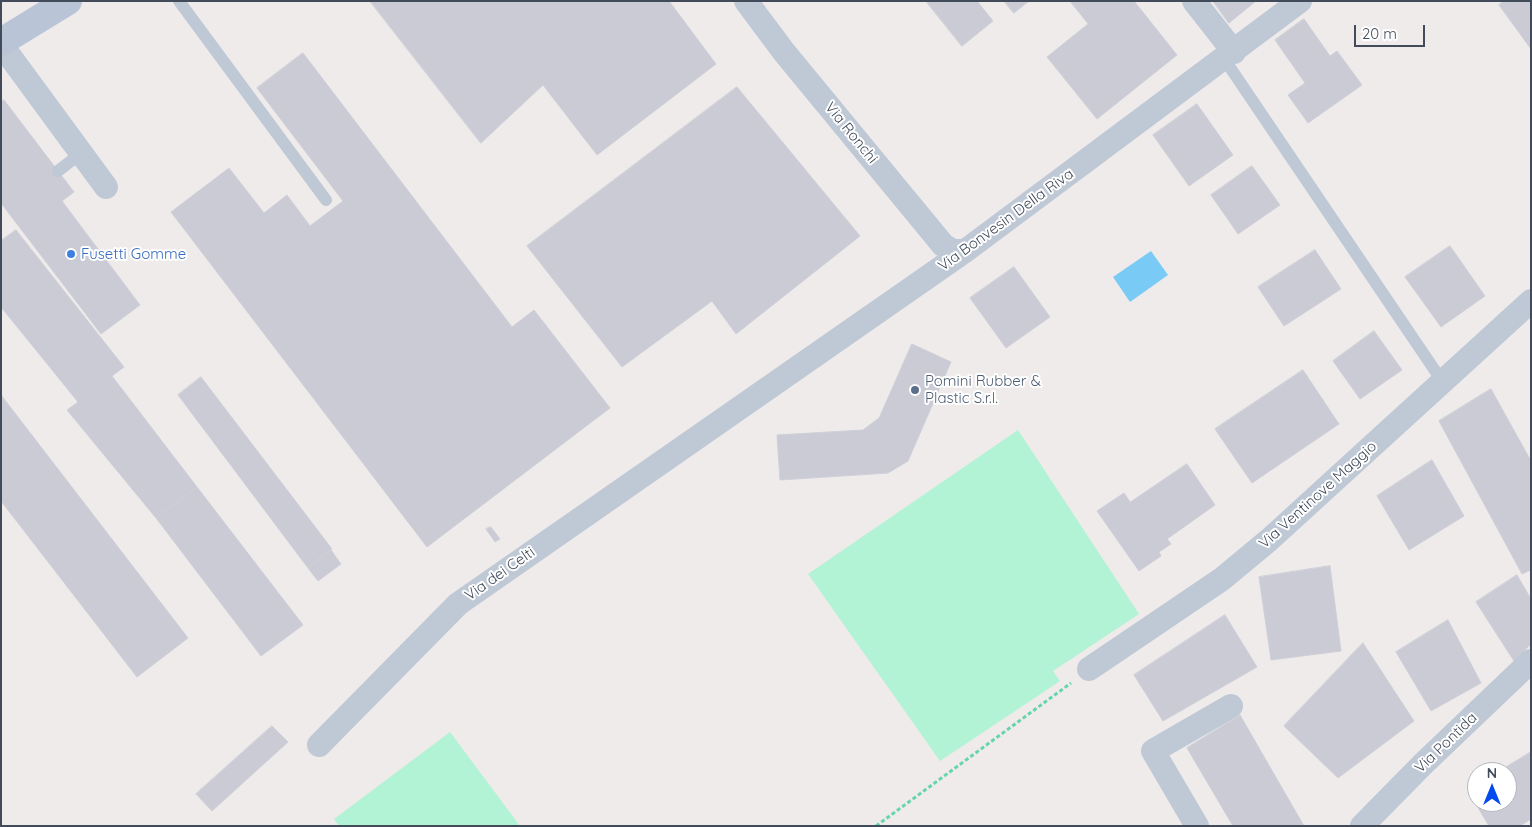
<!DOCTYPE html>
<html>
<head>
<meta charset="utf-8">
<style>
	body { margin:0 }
	#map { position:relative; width:1532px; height:827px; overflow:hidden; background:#eeebea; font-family:Quicksand,sans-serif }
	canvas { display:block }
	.frame { position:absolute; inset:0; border:2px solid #414b5a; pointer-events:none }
	.north { position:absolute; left:1467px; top:762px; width:50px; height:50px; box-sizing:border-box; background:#fff; border:1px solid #b3b7bd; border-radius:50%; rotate:0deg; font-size:14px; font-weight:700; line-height:20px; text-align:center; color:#414b5a }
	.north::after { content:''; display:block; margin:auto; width:18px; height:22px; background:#034aef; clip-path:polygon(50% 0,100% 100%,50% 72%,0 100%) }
	.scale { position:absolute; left:1354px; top:25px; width:71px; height:22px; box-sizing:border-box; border:2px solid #414b5a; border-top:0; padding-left:6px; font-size:15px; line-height:18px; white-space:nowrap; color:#414b5a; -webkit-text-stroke:4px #fff; paint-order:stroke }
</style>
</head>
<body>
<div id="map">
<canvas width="1532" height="827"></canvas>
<div class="frame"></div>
<div class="north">N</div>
<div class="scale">20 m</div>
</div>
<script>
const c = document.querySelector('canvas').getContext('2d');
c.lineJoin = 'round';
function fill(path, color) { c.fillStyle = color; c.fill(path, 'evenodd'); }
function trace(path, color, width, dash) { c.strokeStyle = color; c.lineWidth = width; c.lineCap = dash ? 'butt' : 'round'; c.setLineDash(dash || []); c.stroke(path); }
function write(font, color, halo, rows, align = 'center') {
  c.font = font + ' Quicksand,sans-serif'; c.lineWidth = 4; c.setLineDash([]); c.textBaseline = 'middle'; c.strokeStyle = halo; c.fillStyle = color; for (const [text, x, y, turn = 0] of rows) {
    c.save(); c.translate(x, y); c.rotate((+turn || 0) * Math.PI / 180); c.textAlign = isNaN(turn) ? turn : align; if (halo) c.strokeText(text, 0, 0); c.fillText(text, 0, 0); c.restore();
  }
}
fill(new Path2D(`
	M1018,430L1139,614L1053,671L1060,681L940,761L808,574Z
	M450,732L520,826H339L334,819Z`), '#b1f3d4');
fill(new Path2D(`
	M1151,251L1168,275L1130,302L1113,277Z`), '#79cbf6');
const building = new Path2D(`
	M370,1H669L716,64L597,155L543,85L481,143Z
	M926,1H977L993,21L962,46Z
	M1004,1H1029L1014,13Z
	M1070,1H1134L1177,55L1097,119L1047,57L1088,24Z
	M1213,1H1256L1229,23Z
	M1504,1H1531V49L1499,5Z
	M1304,19L1330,56L1337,51L1362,85L1308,123L1288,95L1305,83L1275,40Z
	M303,53L512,327L534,310L610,408L427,547L171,212L229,168L264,213L287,195L310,226L343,201L257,88Z
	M737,87L860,236L736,334L712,301L622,367L527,246Z
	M4,100L74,192L62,201L140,305L101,334L1,203V102Z
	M1197,104L1233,155L1189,186L1153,135Z
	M1252,166L1280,205L1238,234L1211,195Z
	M16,230L124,367L112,376L197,487L156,518L67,410L78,402L1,307V241Z
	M1450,246L1485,296L1441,327L1405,277Z
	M1315,250L1341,289L1284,326L1258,287Z
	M1014,267L1050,317L1006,348L970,298Z
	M1374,331L1402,370L1360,399L1333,361Z
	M912,344L951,362L908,461L888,473L780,480L777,435L863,430L879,418Z
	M1303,370L1339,424L1252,483L1215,429Z
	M201,377L332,549L308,568L178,395Z
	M1491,389L1531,461V570L1522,574L1439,421Z
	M1,395L188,638L137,677L1,501Z
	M1432,460L1464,516L1409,550L1377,496Z
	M1187,464L1215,505L1167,539L1171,544L1159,552L1161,556L1139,571L1097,511L1124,493L1130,502Z
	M197,487L303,625L261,656L156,518Z
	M491,527L500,539L495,542L486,529Z
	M331,550L341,564L318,581L308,568Z
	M1330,566L1341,651L1271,660L1259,577Z
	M1517,575L1531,599V644L1514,661L1476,602Z
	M1225,615L1257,667L1163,721L1134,675Z
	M1448,620L1481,683L1431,711L1396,652Z
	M1363,643L1414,721L1338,778L1284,726Z
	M1240,715L1304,826H1233L1187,748Z
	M272,726L288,742L212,811L196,794Z
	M1531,752V819L1520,826H1489L1468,791L1477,785V802H1507V772H1498Z`);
fill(building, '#cacbd4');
trace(building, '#cecfd8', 1);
trace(new Path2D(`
	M876,826L1071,683`), '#66d5ad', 3, [4, 2.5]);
trace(new Path2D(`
	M179,1L326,200
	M1225,60L1442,381
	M58,171L80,154`), '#bfc8d5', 12);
trace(new Path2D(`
	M746,1L784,52L943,245L953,251H965
	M1194,1L1234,52
	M1,44L106,187
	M1089,669L1222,579L1269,540L1531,301
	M319,745L458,604L965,251L1300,1
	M1197,826L1153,751L1231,706
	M1362,826L1423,764L1531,661`), '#bfc8d5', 24);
trace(new Path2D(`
	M1,42L68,1`), '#bac4d7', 28);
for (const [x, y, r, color] of [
	[71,254,5,"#3f7fe0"],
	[915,390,5,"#5c6f8a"]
]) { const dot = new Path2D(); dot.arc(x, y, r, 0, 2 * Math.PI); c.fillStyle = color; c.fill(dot); trace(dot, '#fff', 2); }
write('15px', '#414b5a', '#fff', [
	["Via Ronchi",851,133,51],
	["Via Bonvesin Della Riva",1006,220,-36],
	["Via Ventinove Maggio",1318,495,-42],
	["Via dei Celti",500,574,-35],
	["Via Pontida",1446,743,-44]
]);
write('15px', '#366cbe', '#fff', [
	["Fusetti Gomme",81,254]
], 'left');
write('15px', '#4e5e75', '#fff', [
	["Pomini Rubber &",925,381],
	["Plastic S.r.l.",925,398]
], 'left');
</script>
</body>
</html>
